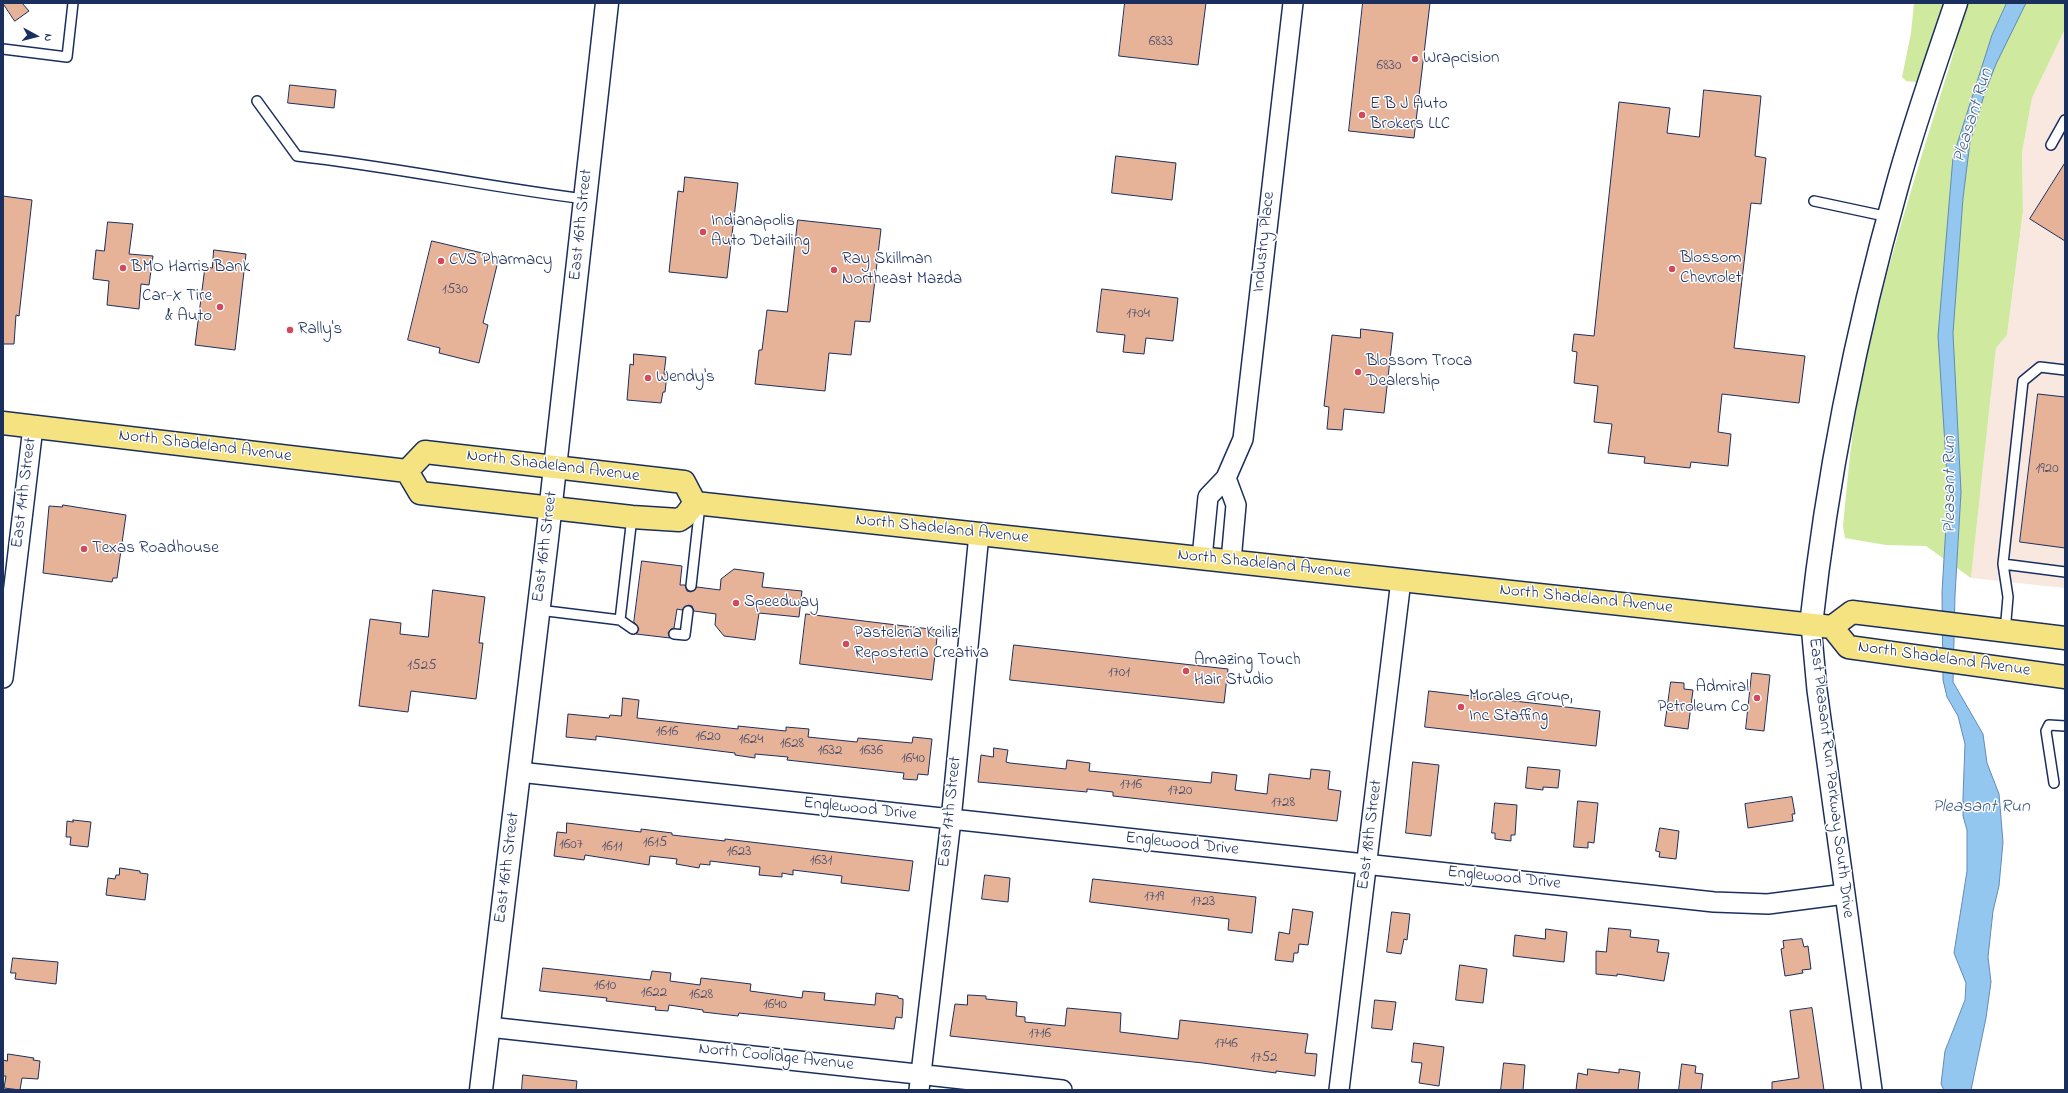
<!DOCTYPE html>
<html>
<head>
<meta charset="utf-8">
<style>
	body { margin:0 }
	#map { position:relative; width:2068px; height:1093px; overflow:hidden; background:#fff; font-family:"Indie Flower",sans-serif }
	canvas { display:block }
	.frame { position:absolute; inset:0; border:4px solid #1b2f5e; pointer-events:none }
	.north { position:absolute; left:16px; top:16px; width:40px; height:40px; -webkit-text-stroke:3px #fff; paint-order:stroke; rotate:97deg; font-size:11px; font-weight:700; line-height:16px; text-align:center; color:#1b2f5e }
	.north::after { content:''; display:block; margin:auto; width:14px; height:18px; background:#1b2f5e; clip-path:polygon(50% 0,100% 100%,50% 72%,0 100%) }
</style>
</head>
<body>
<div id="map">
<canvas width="2068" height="1093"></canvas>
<div class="frame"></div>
<div class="north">N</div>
</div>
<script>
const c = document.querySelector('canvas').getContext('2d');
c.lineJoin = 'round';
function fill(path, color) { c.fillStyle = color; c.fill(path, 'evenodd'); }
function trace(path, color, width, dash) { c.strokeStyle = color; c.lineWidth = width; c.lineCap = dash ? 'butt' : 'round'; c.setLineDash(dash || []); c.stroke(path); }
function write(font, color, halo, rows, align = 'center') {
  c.font = font + ' "Indie Flower",sans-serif'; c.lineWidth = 3; c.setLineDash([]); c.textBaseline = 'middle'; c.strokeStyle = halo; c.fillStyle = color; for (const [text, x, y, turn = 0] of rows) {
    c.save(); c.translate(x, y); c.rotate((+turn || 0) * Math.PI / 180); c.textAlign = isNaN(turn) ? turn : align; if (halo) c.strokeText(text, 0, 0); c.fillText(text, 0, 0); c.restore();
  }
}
fill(new Path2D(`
	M2065,29V588L1971,578L1996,348L2007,335L2023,213L2022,153L2032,98Z`), '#f8e8e0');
fill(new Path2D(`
	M1914,3H2065V29L2032,98L2022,153L2023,212L2007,335L1996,348L1971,578L1926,546L1886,545L1845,538L1843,526C1847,487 1850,446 1857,406C1879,284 1919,166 1955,48L1916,82L1906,81L1902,77L1911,33Z`), '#cfe99f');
const water = new Path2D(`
	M2007,3H2026L1996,64L1985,92L1970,142L1963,198L1953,333L1961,492L1955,595L1953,682L1983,734L1987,763L1999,794L2003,842L1999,886L1993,911L1988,957L1991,982L1986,1018L1971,1090H1944L1941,1084L1945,1051L1965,1000L1966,983L1954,953L1967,871V830L1963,816V797L1965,744L1958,716L1947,697L1943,680L1942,592L1948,492L1938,336L1953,157L1992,35Z`);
fill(water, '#93c7f0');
trace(water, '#638ab6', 1);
const building = new Path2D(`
	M3,3H22L29,11L15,21Z
	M1125,3H1206L1198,65L1119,56Z
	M1363,3H1430L1414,138L1349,131Z
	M290,85L336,90L334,108L288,103Z
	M1704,90L1761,96L1755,156L1766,158L1761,204L1751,203L1734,348L1805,356L1799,403L1722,394L1718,432L1731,434L1728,466L1691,462L1690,468L1644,463L1645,457L1608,453L1612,424L1594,422L1598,386L1574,383L1577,352L1572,351L1574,334L1594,336L1619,102L1670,108L1667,133L1699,137Z
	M1116,156L1176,163L1172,200L1112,193Z
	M2065,163V241L2030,219Z
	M685,177L738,183L727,278L669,272L678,191L683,192Z
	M3,196L32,200L19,316L16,315L14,344H3Z
	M798,220L881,229L870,322L855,321L851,355L829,353L825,391L755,384L759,350H762L767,310L787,312Z
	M108,222L133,224L129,254L153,256L149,285L141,284L139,309L107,305L109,281L93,279L96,250L104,251Z
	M432,241L499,257L483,323L488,325L479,363L439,353L440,348L408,340Z
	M214,250L246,254L235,350L195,345L205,267L212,268Z
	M1102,289L1178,298L1173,341L1146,338L1144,354L1123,352L1125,335L1097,332Z
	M1361,329L1393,333L1384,413L1344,409L1342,430L1327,429L1329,407L1324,406L1332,335L1360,338Z
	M634,354L666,357L664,374L667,375L665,392H663L661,403L627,400L630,364L633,365Z
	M2038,394L2065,397V548L2020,542Z
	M63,505L126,515L117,578H113L112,582L43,573L49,506L62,507Z
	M642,561L682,566L680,585H685L687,591L691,592L697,587L720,590L721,579L734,569L764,573L762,587L802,591L799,617L759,613L755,640L724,636L715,625L716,614L694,611L692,606L688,605L682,610L677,609L674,628L671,629L668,633L670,638L636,634L639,629L634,622Z
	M433,590L485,597L479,643H483L476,699L411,691L408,712L359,706L370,619L401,623L400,634L428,637Z
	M806,614L938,630L932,680L800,664Z
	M1014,645L1228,669L1224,703L1010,680Z
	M1752,673L1770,675L1764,731L1746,729Z
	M1671,682L1684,683V689L1693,690L1688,729L1665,726Z
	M1429,691L1600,711L1596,746L1425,727Z
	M623,698L639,700L637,718L738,729V726L786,731V727L809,729L808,737L857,742L858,738L912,743L913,737L932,739L928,775L918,774L917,780L903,779L904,773L787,760L788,757L755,754V758L735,755V753L596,736V740L566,737L568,714L609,718L610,715L621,716Z
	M994,748L1008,750L1006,762L1010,763L1066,769L1067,760L1090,763L1089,771L1211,783L1212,772L1237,775L1235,790L1267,794L1269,774L1310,779L1311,769L1330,771L1328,789L1341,791L1337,821L1113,796V792L1087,789V792L978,782L981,755L993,757Z
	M1413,762L1439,765L1431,836L1406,833Z
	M1528,767L1560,770L1558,788L1543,787V790L1526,788Z
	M1792,797L1795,814H1792L1793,821L1748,828L1745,804Z
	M1578,801L1598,803L1594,843L1588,842V848L1574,847Z
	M1495,803L1517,805L1515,835H1511V841L1495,839V833H1492Z
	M73,820L91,822L88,847L70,845L71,837H66L67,821L73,822Z
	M567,823L641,832V829L672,833V835L725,841V839L913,861L909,891L841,883L842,876L793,870V875L782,873V877L759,875L760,867L710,861V865L700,864L699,868L676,864L677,859L650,856L649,865L585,855L584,860L554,856L557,832L566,833Z
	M1660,828L1679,831L1676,859L1659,857L1660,852L1656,851Z
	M120,868L140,871V873L148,874L145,900L106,895L108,878L115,879L116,875H119Z
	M985,875L1010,878L1008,902L982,899Z
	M1093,879L1256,897L1252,933L1228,930L1229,919L1090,902Z
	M1293,909L1313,912L1308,945L1299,944L1298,953H1294L1293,962L1275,960L1279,932L1289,934Z
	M1392,912L1410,914L1407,940L1404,939L1401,954L1387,952Z
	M1609,928L1631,930L1630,937L1659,940L1657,952L1669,953L1664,981L1617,974V976L1596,974V951L1606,952Z
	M1546,929L1567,932L1564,962L1513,956L1515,935L1545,939Z
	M1802,939L1804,947L1808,946L1811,969L1802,970L1803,973L1785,976L1781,949L1784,948L1783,941Z
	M13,958L58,962L56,984L15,979L16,973H11Z
	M1460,965L1487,969L1483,1003L1456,1000Z
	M543,968L650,980L652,971L671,973L670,981L700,985L701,978L751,984L750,991L802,998L803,991L825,993L824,1000L875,1005L876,993L898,996V998L903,999V1004L902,1018L896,1017L894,1029L748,1014L739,1013L738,1016L720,1014L703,1012V1010L669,1005L668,1011L655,1010L656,1007L606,1001L607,998L540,991Z
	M968,995L986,996V999L1017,1002L1016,1016L1025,1017V1022L1065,1026L1067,1008L1121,1013L1120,1032L1178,1039L1180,1020L1308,1034L1305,1053L1317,1054L1315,1076L1276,1071V1073L1203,1063L950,1036L955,1004L967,1005Z
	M1375,1000L1396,1002L1392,1030L1372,1028Z
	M1812,1008L1824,1090H1772V1082L1799,1078L1790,1011Z
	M1414,1043L1444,1047L1439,1086L1419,1083L1422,1063L1412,1062Z
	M8,1054L34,1058L33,1060L40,1061L38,1079L22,1078L20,1090L4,1088L6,1076H3V1060L7,1061Z
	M1504,1063L1525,1065L1523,1090H1501Z
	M1682,1064L1696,1066L1695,1073L1703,1074L1701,1090H1679Z
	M1588,1069L1619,1073V1069L1640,1072L1638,1090H1576L1578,1073L1587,1075Z
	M523,1075L577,1081L576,1090H522Z`);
fill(building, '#e6b399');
trace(building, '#1b2f5e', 1);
const service = new Path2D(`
	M3,49L67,57L73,3
	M257,101L297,156C394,167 489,187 585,199
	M2051,145L2065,120
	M1814,201L1889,217
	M2003,564L2023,381L2040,367L2065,370
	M691,586L700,505
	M539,610L620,620L633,629
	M620,620L632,517
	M2005,632L2008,597L2003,564L2065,572
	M674,634L685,635L688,611
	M2054,783L2046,731L2049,725L2065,726`);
const minor = new Path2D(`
	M1226,478L1236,505L1231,561
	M1202,558L1208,497L1226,478L1243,439L1293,3
	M1811,625L1817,690L1872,1090
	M3,678L33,427
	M519,772L1714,902L1768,904L1845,894
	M489,1027L1062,1090
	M919,1090L951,820L979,534
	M1339,1090L1401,580`);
const tertiary = new Path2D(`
	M1811,625C1827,478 1856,332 1896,190C1913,127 1935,65 1956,3
	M481,1090L547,539L607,3`);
const primary = new Path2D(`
	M3,423L407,471
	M407,471L425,452L684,482L695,503
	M407,471L420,493L632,517L679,520L685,516L695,503
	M695,503L1832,627L1852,612L2065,638
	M1832,627L1848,647L2065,677`);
trace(service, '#1b2f5e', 12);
trace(minor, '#1b2f5e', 22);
trace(tertiary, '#1b2f5e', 25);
trace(primary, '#1b2f5e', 25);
trace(service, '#fff', 9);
trace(minor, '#fff', 19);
trace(tertiary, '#fff', 22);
trace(primary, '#f5e382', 22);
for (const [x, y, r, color] of [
	[1415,59,4,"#d1495b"],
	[1362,115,4,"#d1495b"],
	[703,232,4,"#d1495b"],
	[441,261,4,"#d1495b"],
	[123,268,4,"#d1495b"],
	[1672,269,4,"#d1495b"],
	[834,270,4,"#d1495b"],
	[220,307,4,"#d1495b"],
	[290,330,4,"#d1495b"],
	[1358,372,4,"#d1495b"],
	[648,378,4,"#d1495b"],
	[84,549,4,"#d1495b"],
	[736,603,4,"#d1495b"],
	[846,644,4,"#d1495b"],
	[1186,671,4,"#d1495b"],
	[1757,698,4,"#d1495b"],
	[1461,707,4,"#d1495b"]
]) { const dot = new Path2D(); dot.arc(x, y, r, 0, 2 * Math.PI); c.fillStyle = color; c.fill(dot); trace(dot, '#fff', 1.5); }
write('15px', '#4e506d', null, [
	["6833",1161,43],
	["6830",1389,67],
	["1530",455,291],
	["1704",1138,315],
	["1920",2047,470],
	["1525",422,667],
	["1701",1119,674],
	["1616",667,733],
	["1620",708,738],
	["1624",751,741],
	["1628",792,745],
	["1632",830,752],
	["1636",871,752],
	["1640",913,760],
	["1716",1131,786],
	["1720",1180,792],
	["1728",1283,804],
	["1615",655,844],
	["1607",571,846],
	["1611",612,848],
	["1623",739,853],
	["1631",821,862],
	["1719",1154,898],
	["1723",1203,903],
	["1610",605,987],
	["1622",654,994],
	["1628",701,996],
	["1640",775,1006],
	["1716",1040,1035],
	["1746",1226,1045],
	["1752",1264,1059]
]);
write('17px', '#1b2f5e', '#fff', [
	["Wrapcision",1423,59],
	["E B J Auto",1370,105],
	["Brokers LLC",1370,125],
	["Indianapolis",711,222],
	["Auto Detailing",711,242],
	["Blossom",1680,259],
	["Chevrolet",1680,279],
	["Ray Skillman",842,260],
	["Northeast Mazda",842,280],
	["CVS Pharmacy",449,261],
	["BMO Harris Bank",131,268],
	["Car-X Tire",212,297,"right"],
	["& Auto",212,317,"right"],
	["Rally's",298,330],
	["Blossom Troca",1366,362],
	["Dealership",1366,382],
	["Wendy's",656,378],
	["Texas Roadhouse",92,549],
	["Speedway",744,603],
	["Pasteleria Keiliz",854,634],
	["Reposteria Creativa",854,654],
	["Amazing Touch",1194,661],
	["Hair Studio",1194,681],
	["Admiral",1749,688,"right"],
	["Petroleum Co",1749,708,"right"],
	["Morales Group,",1469,697],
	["Inc Staffing",1469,717]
], 'left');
write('17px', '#1b2f5e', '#fff', [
	["East 16th Street",582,225,-84],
	["Industry Place",1265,242,-84],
	["North Shadeland Avenue",205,447,7],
	["North Shadeland Avenue",553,467,7],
	["East 14th Street",25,493,-83],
	["North Shadeland Avenue",942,530,6],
	["East 16th Street",546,547,-83],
	["North Shadeland Avenue",1264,565,6],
	["North Shadeland Avenue",1586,600,6],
	["North Shadeland Avenue",1944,660,8],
	["East Pleasant Run Parkway South Drive",1830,778,83],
	["Englewood Drive",860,810,6],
	["East 17th Street",951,812,-84],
	["East 18th Street",1371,835,-83],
	["Englewood Drive",1182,845,6],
	["East 16th Street",508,868,-83],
	["Englewood Drive",1504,879,6],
	["North Coolidge Avenue",776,1058,6]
]);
write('italic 18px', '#3f5d8a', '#fff', [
	["Pleasant Run",1974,116,-73],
	["Pleasant Run",1951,485,-90],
	["Pleasant Run",1981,808]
]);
</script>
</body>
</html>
